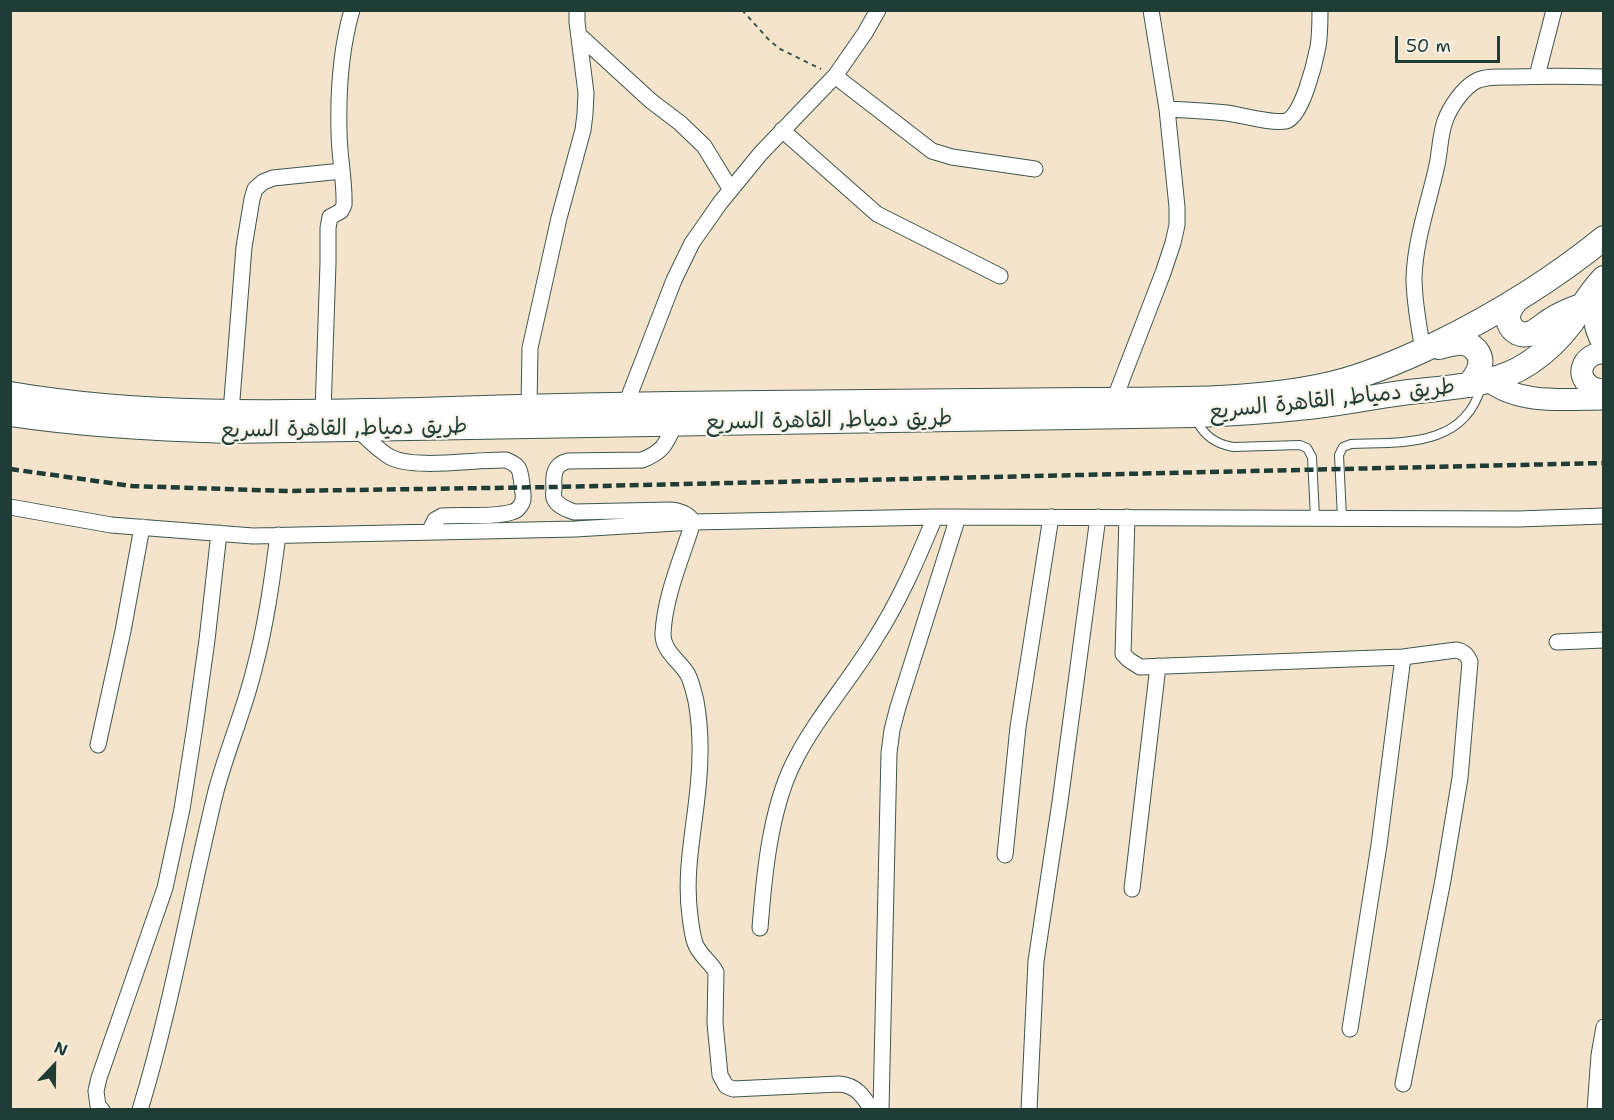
<!DOCTYPE html>
<html>
<head>
<meta charset="utf-8">
<style>
	body { margin:0 }
	#map { position:relative; width:1614px; height:1120px; overflow:hidden; background:#f4e4cc; font-family:"Shantell Sans",sans-serif }
	canvas { display:block }
	.frame { position:absolute; inset:0; border:12px solid #1f3d34; pointer-events:none }
	.north { position:absolute; left:24px; top:1036px; width:60px; height:60px; -webkit-text-stroke:4px #f7f3e8; paint-order:stroke; rotate:22deg; font-size:16px; font-weight:700; line-height:24px; text-align:center; color:#1f3d34 }
	.north::after { content:''; display:block; margin:auto; width:21px; height:27px; background:#1f3d34; clip-path:polygon(50% 0,100% 100%,50% 72%,0 100%) }
	.scale { position:absolute; left:1395px; top:36px; width:105px; height:27px; box-sizing:border-box; border:3px solid #1f3d34; border-top:0; padding-left:8px; font-size:18px; line-height:21px; white-space:nowrap; color:#1f3d34; -webkit-text-stroke:4px #f7f3e8; paint-order:stroke }
</style>
</head>
<body>
<div id="map">
<canvas width="1614" height="1120"></canvas>
<div class="frame"></div>
<div class="north">N</div>
<div class="scale">50 m</div>
</div>
<script>
const c = document.querySelector('canvas').getContext('2d');
c.lineJoin = 'round';
function trace(path, color, width, dash) { c.strokeStyle = color; c.lineWidth = width; c.lineCap = dash ? 'butt' : 'round'; c.setLineDash(dash || []); c.stroke(path); }
function write(font, color, halo, rows, align = 'center') {
  c.font = font + ' "Shantell Sans","Playpen Sans Arabic",sans-serif'; c.lineWidth = 4.5; c.setLineDash([]); c.textBaseline = 'middle'; c.strokeStyle = halo; c.fillStyle = color; for (const [text, x, y, turn = 0] of rows) {
    c.save(); c.translate(x, y); c.rotate((+turn || 0) * Math.PI / 180); c.textAlign = isNaN(turn) ? turn : align; if (halo) c.strokeText(text, 0, 0); c.fillText(text, 0, 0); c.restore();
  }
}
const service = new Path2D(`
	M1196,419C1203,435 1216,444 1233,447L1300,445L1307,448L1312,457L1315,517
	M1342,518L1339,455L1343,447L1351,444C1401,442 1464,448 1481,387`);
const minor = new Path2D(`
	M579,35L651,101L680,123L704,146L731,190
	M835,76L932,151L952,157L1035,169
	M1537,76L1554,10
	M1167,109C1187,110 1207,111 1227,113C1242,115 1272,124 1286,121C1302,117 1315,62 1318,47C1320,35 1320,23 1320,10
	M782,130L877,214L1000,276
	M1423,350C1419,327 1414,302 1414,278C1415,240 1429,202 1437,165C1440,151 1440,135 1445,121C1450,107 1463,88 1476,81C1487,76 1500,77 1512,77C1542,76 1573,76 1604,77
	M1114,400L1163,273L1173,243L1177,225V207L1167,109L1151,10
	M626,404L674,280L692,243L720,203L761,153L835,76L865,33L878,10
	M529,407L530,348L559,218L583,130L585,114L586,93L577,22V10
	M231,412L244,247L252,199L255,189L263,182L273,178L342,171
	M323,412L328,263V228L330,217L341,211L344,205C345,181 339,156 339,131C338,92 341,48 352,10
	M675,424C666,444 663,452 642,460L568,461C554,464 553,475 554,488C554,491 553,495 554,498C557,506 566,509 574,512L671,510C679,511 689,514 693,522C682,558 665,595 663,633C662,651 680,661 688,675C692,683 694,693 696,701C701,729 701,760 698,788C694,831 684,873 690,916C691,925 692,934 695,943C699,955 710,961 716,972L715,1023L720,1075L726,1086L733,1089L839,1084C856,1085 863,1096 872,1110
	M358,430C368,439 378,450 390,457C415,470 476,459 506,460C521,466 520,470 522,485C522,491 525,497 522,503C520,507 517,511 512,512C493,518 463,514 442,516L435,520L429,532
	M10,507L111,525L253,536L575,529L693,522L935,517L1518,519L1604,516
	M1127,517L1123,654L1129,660L1140,667L1403,657L1456,650C1463,651 1467,654 1470,662L1460,778L1443,880L1403,1084
	M1557,642L1604,640
	M98,745L123,631L142,527
	M1005,855L1018,727L1051,517
	M1132,889L1158,666
	M760,928C764,876 770,811 793,764C815,719 849,682 875,639C900,600 917,560 935,517
	M1350,1029L1379,845L1403,657
	M102,1110L98,1106L96,1091L99,1078L165,888L182,809L195,726L207,640L219,533
	M140,1110C172,1005 190,897 216,791C227,750 244,711 254,670C266,625 272,581 278,535
	M881,1110L889,753L892,730L898,707L958,517
	M1029,1110L1036,961L1060,802L1098,517
	M1595,1110L1599,1055L1604,1027`);
const secondary = new Path2D(`
	M1599,283C1591,304 1592,326 1604,346
	M1604,353C1585,352 1573,374 1590,386C1594,389 1599,389 1604,391
	M1489,381C1521,405 1565,399 1604,399`);
const trunk = new Path2D(`
	M1515,302C1510,308 1506,315 1509,323C1511,328 1514,331 1518,333C1531,339 1541,326 1551,320C1560,314 1570,310 1581,306
	M1439,347C1447,345 1456,342 1464,343C1469,344 1473,347 1476,350C1486,363 1477,375 1469,385
	M10,394C145,417 284,413 420,410C535,406 650,404 765,403C872,402 978,401 1085,400C1165,399 1253,402 1331,384C1368,375 1403,360 1438,343C1499,313 1551,281 1604,238
	M10,414C83,425 156,429 229,431L1194,415C1232,414 1270,411 1308,407C1339,404 1371,397 1402,393C1445,387 1492,388 1529,363C1546,352 1560,338 1572,322C1582,307 1591,291 1604,278`);
trace(service, '#3f564b', 10);
trace(minor, '#3f564b', 17);
trace(secondary, '#3f564b', 23);
trace(trunk, '#3f564b', 26);
trace(new Path2D(`
	M742,10L770,41L780,49L821,69`), '#3f564b', 2, [4.5, 4.5]);
trace(service, '#fff', 8);
trace(minor, '#fff', 15);
trace(secondary, '#fff', 21);
trace(trunk, '#fff', 24);
trace(new Path2D(`
	M10,469L132,486L286,491L554,487L1604,463`), '#1f3d34', 4.5, [9, 4.5]);
write('22px', '#1f3d34', '#f7f3e8', [
	["طريق دمياط, القاهرة السريع",1332,400,-6],
	["طريق دمياط, القاهرة السريع",829,421,-1],
	["طريق دمياط, القاهرة السريع",344,429,-1]
]);
</script>
</body>
</html>
